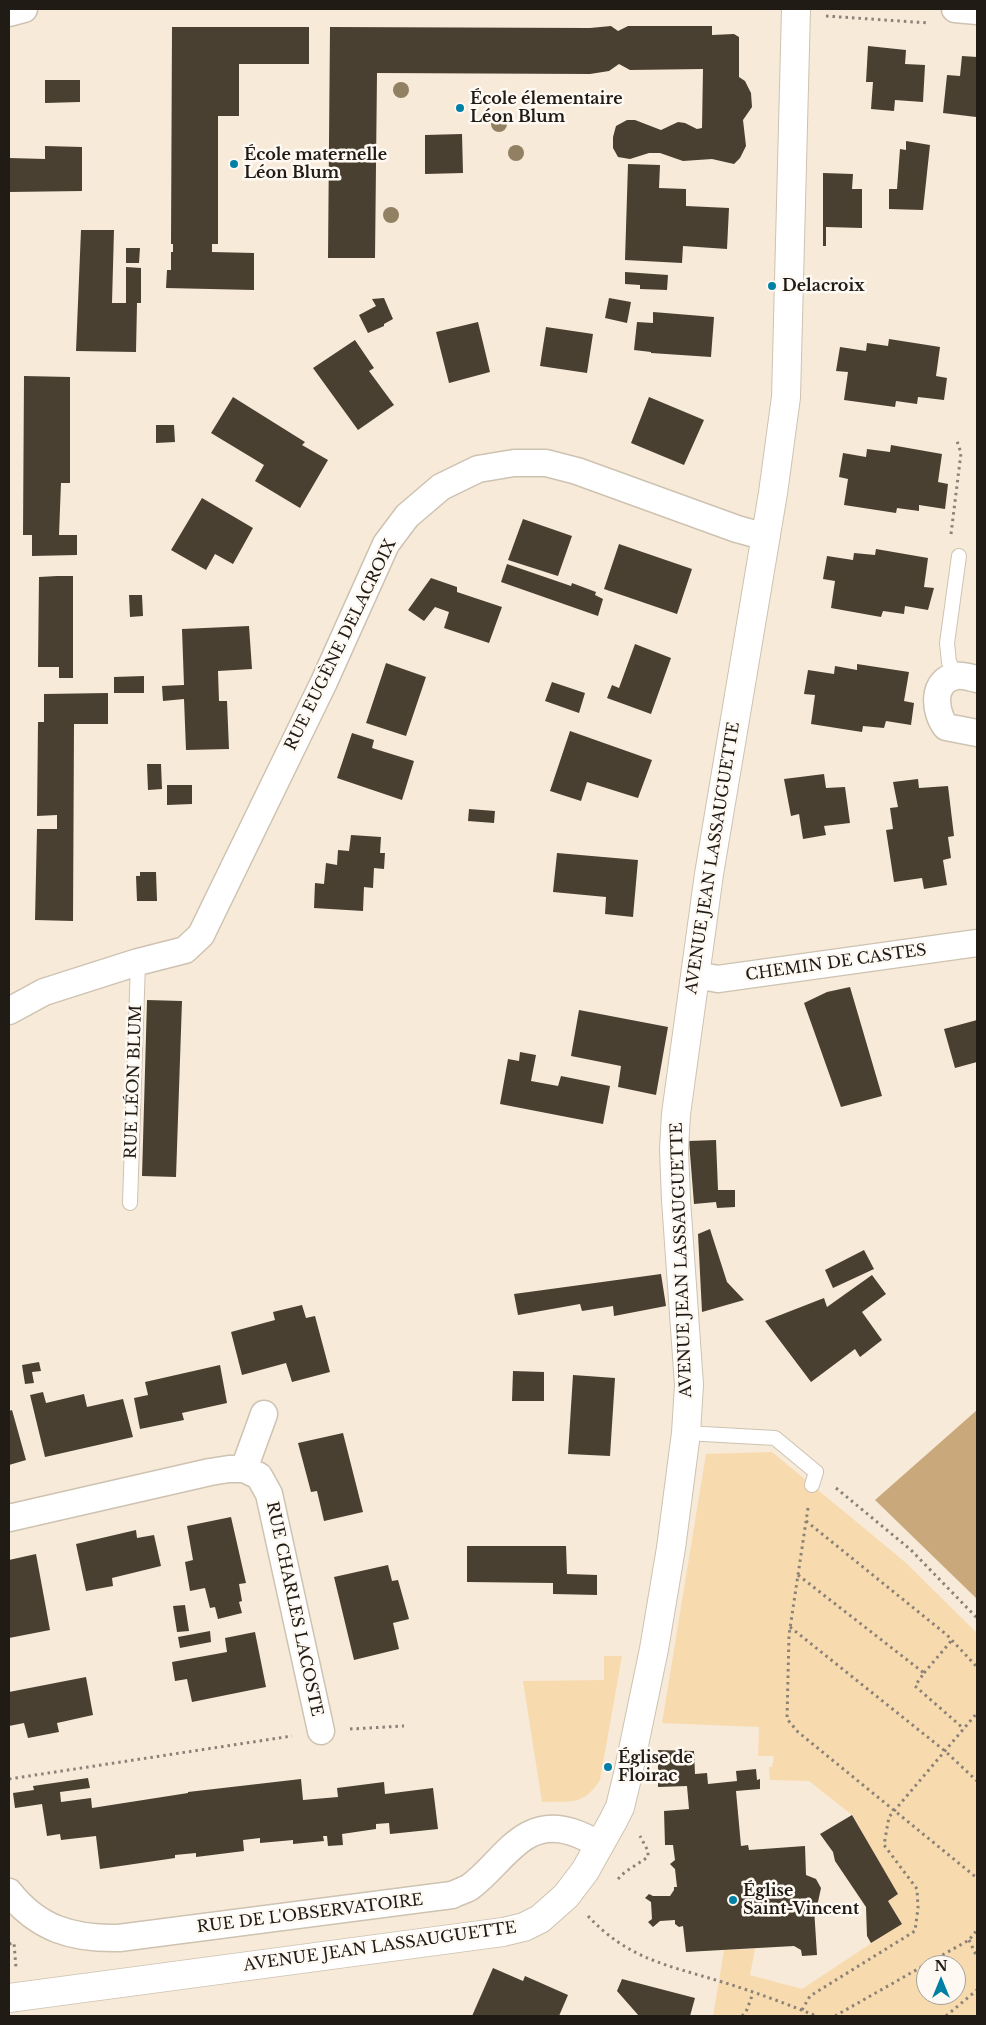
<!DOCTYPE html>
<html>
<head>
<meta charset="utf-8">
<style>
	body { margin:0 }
	#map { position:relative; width:986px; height:2025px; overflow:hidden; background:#f7ead9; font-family:"Libre Baskerville",serif }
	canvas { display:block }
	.frame { position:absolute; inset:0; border:10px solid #201b15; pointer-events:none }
	.north { position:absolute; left:916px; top:1955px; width:50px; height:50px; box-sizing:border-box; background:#fef9f2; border:1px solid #a5a09a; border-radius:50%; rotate:0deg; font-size:14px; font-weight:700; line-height:20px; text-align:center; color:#201b15 }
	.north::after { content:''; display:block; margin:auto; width:18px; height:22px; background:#0080a5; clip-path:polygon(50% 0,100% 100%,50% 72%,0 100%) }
</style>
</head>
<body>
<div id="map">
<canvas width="986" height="2025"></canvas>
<div class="frame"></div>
<div class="north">N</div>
</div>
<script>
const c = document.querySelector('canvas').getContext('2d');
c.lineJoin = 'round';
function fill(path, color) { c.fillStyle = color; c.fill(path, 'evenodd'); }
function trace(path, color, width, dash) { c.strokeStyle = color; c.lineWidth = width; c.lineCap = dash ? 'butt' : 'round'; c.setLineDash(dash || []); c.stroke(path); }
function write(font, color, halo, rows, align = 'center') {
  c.font = font + ' "Libre Baskerville",serif'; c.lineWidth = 5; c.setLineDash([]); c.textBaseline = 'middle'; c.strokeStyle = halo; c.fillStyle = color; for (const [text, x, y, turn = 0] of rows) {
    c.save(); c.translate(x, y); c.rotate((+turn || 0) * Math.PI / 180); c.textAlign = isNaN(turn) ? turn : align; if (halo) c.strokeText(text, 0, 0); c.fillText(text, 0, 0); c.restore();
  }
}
fill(new Path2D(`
	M772,1452L905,1562L977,1633V2016H713L724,1950L755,1949L750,1975L802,1989L902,1923L888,1901L898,1894L852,1815L809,1781L770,1780L769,1767H772L774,1756H758L759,1727L662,1723L706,1454ZM926,1965H956V1995H926Z
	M604,1656H622L600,1780C584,1806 570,1801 542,1802L523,1681L604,1680Z`), '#f8daaf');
fill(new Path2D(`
	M977,1410V1599L875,1500Z`), '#c9a97c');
fill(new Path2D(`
	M611,26L618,31L628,26H712V35L734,34L739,37V77L745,81L751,93L752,107L743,120L746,146L740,158L734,164L712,159L683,161L660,153H649L630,159L618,157L613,148V137L616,126L627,120H635L661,130L678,122L685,123L697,129L702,128L703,69L630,70L619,64L609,71L590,74L377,73L375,258H328L330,27L590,28Z
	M172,27H309V64H239V116H218V244H212V252L254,253V290L166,288L167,270H171V252H173V244H171Z
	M868,46L906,50L905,64L925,65L923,102L895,100L894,111L871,109L873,82H866Z
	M962,56L977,57L976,117L943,113L947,75L960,76Z
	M45,80H80V102L45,103Z
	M462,134L463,173L425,174V135Z
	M906,141L930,145L923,210L889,209V189H897L900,149L906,150Z
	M45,146L82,147V191L9,192V158L45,159Z
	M628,164L660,165L659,188L686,189V206L729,208L727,249L683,246L682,263L625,260Z
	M823,173L853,174L852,189H862V228L826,227V246H823Z
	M81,230H114L112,303H126V267L141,268V303H137L136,352L76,351Z
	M126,248H140L139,263H126Z
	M625,272L668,275L667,290L640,289V285L625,284Z
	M384,298L393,319L384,324V326L368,333L359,315L376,306L372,299Z
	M609,298L631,302L627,323L605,318Z
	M653,312L714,317L711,357L651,353V352L634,350L637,322L653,323Z
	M478,322L490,372L449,383L436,332Z
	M546,327L593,334L587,373L540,366Z
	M889,339L940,347L936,376L947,378L944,400L918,397L917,404L896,401L895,407L844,400L848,372L836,371L840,347L866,351L867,343L888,346Z
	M355,340L374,368L369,371L394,405L358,430L313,368Z
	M24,376L70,377V483H61L59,535H77V555L32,556V535H23Z
	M233,397L305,442L302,445L328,460L300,508L255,481L264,465L211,433Z
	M649,397L704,420L684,465L631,443Z
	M156,425H174L175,442L156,443Z
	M891,445L942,454L938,482L948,484L945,509L919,505V511L897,508L896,513L844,505L848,479L839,477L843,453L866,457L867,449L890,452Z
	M202,498L253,528L233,564L215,554L206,570L171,550Z
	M523,519L572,536L558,576L508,560Z
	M619,544L692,569L677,614L604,589Z
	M876,549L928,558L924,587L934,588L928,610L905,606L904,614L883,611L881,617L831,608L835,581L823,579L827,556L853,560L854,553L875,555Z
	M507,564L571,586L572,583L596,592L595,595L603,599L598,616L501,582Z
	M57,576H73V678H59V667H38L39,577Z
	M431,578L457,587V592L502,607L489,643L444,628L449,612L435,607L424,621L408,610Z
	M129,595H142L143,616L130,617Z
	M249,626L252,669L218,671L219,701H227L229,749L186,750L184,699L163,701L162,686L184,685L182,629Z
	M635,644L671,658L651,714L607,698L612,685L619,688Z
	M386,663L426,677L406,736L366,723Z
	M857,664L909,672L904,701L914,703L911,725L886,721L884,728L863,726L862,732L811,724L815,695L804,694L808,670L834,674L835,666L857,670Z
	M144,676V693H114V677Z
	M552,682L585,693L579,713L545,701Z
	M108,693V724H74L73,921L35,920L37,829H57V815L37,816L38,722H44V694Z
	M570,731L652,760L638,798L587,782L581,801L550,791Z
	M352,733L374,740L372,748L414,761L402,800L337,778Z
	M147,764H161L162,789L148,790Z
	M824,774L826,788L845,787L850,823L824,826L826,835L803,839L799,814L791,816L784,779Z
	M918,779L919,788L948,786L954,836L948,837L951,858L943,860L947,885L924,889L922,878L894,882L886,830L893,829L890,808L898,807L893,782Z
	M167,785H192V804L167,805Z
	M469,809L495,811L494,823L468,821Z
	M351,835L381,837L380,853H385L384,869L374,868L373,888L364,887L363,911L314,908L315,883L324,884L326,863L337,865L338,850L349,851Z
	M557,853L638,860L633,917L605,914L606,897L553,892Z
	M140,872H156L157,901H137L136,876H140Z
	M850,987L882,1096L841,1107L804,1003L827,992Z
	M147,1000L182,1001L176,1177L142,1176Z
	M579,1010L668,1027L656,1095L618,1087L621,1066L571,1056Z
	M977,1020V1062L955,1068L944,1029Z
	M520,1052L536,1055L531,1081L558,1086L561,1076L610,1086L603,1124L500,1104L508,1059L519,1061Z
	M716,1140L718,1190H735V1207L717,1208L716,1202L694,1204L689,1141Z
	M710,1229L727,1282L744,1300L702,1312L698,1234Z
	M864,1250L874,1269L833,1288L825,1270Z
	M661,1274L666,1306L614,1316L613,1306L582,1311L580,1304L518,1315L514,1294Z
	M872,1275L886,1294L862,1312L882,1340L860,1357L855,1349L811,1382L765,1321L824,1298L827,1307Z
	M302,1305L306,1318L315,1316L330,1372L292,1382L286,1363L242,1375L231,1332L275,1320L273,1312Z
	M39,1362L41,1371L32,1372L34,1383L25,1384L22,1365Z
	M220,1365L227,1403L182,1413L184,1420L140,1429L134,1398L148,1395L145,1382Z
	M513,1371L544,1372V1401H512Z
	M573,1375L615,1378L610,1456L568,1454Z
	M43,1392L46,1403L84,1394L87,1407L123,1399L133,1437L45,1457L30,1395Z
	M12,1410L26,1460L9,1465V1411Z
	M343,1433L363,1512L324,1521L317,1491L311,1492L298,1443Z
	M231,1517L246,1583L239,1584L242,1601L239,1602L242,1613L218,1619L215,1607L210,1608L205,1588L190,1591L185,1562L193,1560L187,1526Z
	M136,1530L137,1538L154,1535L161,1566L112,1578L113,1586L86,1591L76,1544Z
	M467,1546H566L567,1574L597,1575V1595L553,1594V1583L467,1582Z
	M36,1554L50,1630L9,1638V1560Z
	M388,1565L392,1581L398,1580L409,1619L393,1623L399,1649L354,1660L334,1577Z
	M185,1605L189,1631L177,1632L173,1606Z
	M210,1631L211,1642L180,1648L178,1637Z
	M255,1632L266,1687L192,1702L187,1679L175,1681L172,1662L227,1652L225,1638Z
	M86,1677L93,1715L57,1723L59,1732L28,1738L24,1723L9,1726V1692Z
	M658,1750L694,1751L695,1774L707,1773L708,1784L737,1781L736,1771L756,1769L757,1780L760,1779V1789L736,1791L741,1846L748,1845L749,1850L805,1846L806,1875L816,1879L821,1888L818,1902L814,1908L817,1955L802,1956L801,1950L794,1946L686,1952L683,1926L679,1927L675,1924V1920L660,1921L653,1927L648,1922L652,1919L651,1902L645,1898L649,1894L653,1896H670L674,1890V1887H677L675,1869L670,1864L675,1860L673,1845H665L664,1811L689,1809L687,1786L658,1787Z
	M88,1778L90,1788L60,1792L61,1802L91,1798L92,1808L188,1793V1792L301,1779L303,1800L338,1797L337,1788L384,1782L385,1794L433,1788L438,1829L390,1834L389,1823L376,1824V1829L342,1834L343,1845L328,1846L327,1836H323L324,1841L293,1844V1840L260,1843V1838L243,1840L244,1851L196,1857V1853L175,1855V1858L100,1869L96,1836L61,1840L60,1834L47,1836L42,1804L15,1808L13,1793L34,1790L33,1786Z
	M852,1815L898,1894L888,1901L902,1924L871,1943L867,1936L866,1907L835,1861L833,1852L820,1834Z
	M493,1968L523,1981L525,1976L568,1995L559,2016H472Z
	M622,1979L695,1998L690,2016H639L617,1991Z`), '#4a4031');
const service = new Path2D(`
	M957,676L949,662L947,643L959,556
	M130,1203L138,962
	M686,1433L775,1438L816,1472L812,1485`);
const minor = new Path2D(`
	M955,9L977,11
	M9,13L24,9
	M977,679C972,678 963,675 957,676C931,679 934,712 946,727L977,733
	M695,975L718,979L977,943
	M9,1011L44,992L138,962L185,950L201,935L324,682L386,544L407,516L441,487L478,469L514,463H546L577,471L737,529L766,537
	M244,1469L264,1414
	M9,1518L210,1472L229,1469H244L259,1476L269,1494L321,1731
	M9,1892C38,1929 73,1939 119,1938L452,1895C458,1892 465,1890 470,1887C503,1863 522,1816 572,1832C582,1835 591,1840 600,1845`);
const tertiary = new Path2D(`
	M9,1998L503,1932L524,1927L540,1919L566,1896L585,1871L613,1821L620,1807L628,1774L654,1649L671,1548L686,1433L689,1385L676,1200L674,1149L676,1114L709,874L773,493L786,397L796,9`);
trace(service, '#cec2b1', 16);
trace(minor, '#cec2b1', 29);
trace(tertiary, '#cec2b1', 30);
trace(new Path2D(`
	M826,16L929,23
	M951,534L961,453L956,438
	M836,1488L911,1550L977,1618
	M808,1508L789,1635L787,1719L798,1732L977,1878
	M806,1521L947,1635L977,1667
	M798,1575L924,1673L915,1686L964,1729
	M790,1627L945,1751L977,1781
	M924,1673L952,1640
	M350,1729L404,1726
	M9,1779L292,1736
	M618,1879L625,1872L648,1857V1851L640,1836
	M588,1916C628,1959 667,1965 719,1981C752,1991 785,2003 816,2016
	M969,1940L977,1957
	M9,1944L14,1943L16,1968
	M802,2010L810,1996L915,1931L918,1908L917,1889L884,1845L889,1817L977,1713
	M742,2016L746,2012L753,1993
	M835,2016L969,1940L977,1930
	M946,2016L977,1990`), '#8b8277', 3, [2.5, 4]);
trace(service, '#fff', 14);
trace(minor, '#fff', 26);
trace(tertiary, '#fff', 28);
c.fillStyle = '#928063';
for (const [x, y] of [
	[401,90],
	[499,124],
	[516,153],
	[391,215]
]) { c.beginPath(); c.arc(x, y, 8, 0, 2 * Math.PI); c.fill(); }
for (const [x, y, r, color] of [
	[460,108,5,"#0080a5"],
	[234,164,5,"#0080a5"],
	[772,286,5,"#0080a5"],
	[608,1767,5,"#0080a5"],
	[733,1900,5,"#0080a5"]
]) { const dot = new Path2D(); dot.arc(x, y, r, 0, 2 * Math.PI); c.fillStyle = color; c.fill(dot); trace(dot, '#fef9f2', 2); }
write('bold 16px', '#201b15', '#fef9f2', [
	["École élementaire",470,99],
	["Léon Blum",470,117],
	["École maternelle",244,155],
	["Léon Blum",244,173],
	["Delacroix",782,286],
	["Église de",618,1758],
	["Floirac",618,1776],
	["Église",743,1891],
	["Saint-Vincent",743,1909]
], 'left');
write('16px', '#201b15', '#fef9f2', [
	["RUE EUGÈNE DELACROIX",341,645,-64],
	["AVENUE JEAN LASSAUGUETTE",713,858,-81],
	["CHEMIN DE CASTES",836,963,-8],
	["RUE LÉON BLUM",134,1082,-88],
	["AVENUE JEAN LASSAUGUETTE",682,1260,-92],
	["RUE CHARLES LACOSTE",294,1609,78],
	["RUE DE L'OBSERVATOIRE",310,1914,-7],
	["AVENUE JEAN LASSAUGUETTE",380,1947,-8]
]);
</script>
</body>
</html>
